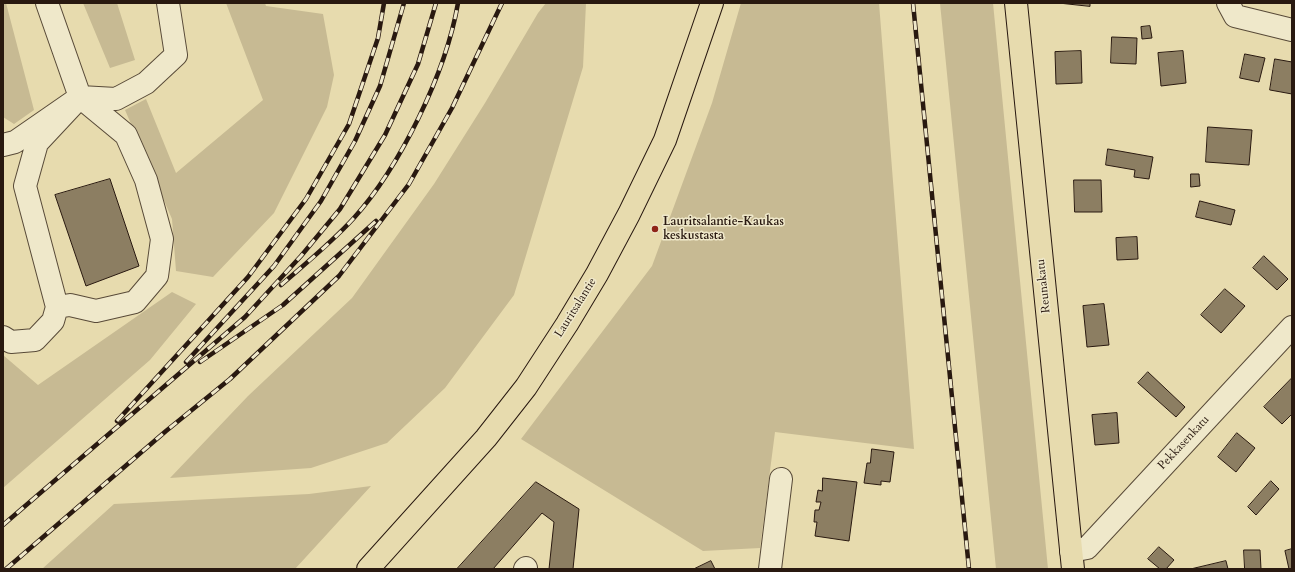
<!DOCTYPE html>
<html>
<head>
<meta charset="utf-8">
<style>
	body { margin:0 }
	#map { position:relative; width:1295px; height:572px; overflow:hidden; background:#e7dbae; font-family:Cardo,serif }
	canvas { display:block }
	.frame { position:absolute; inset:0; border:4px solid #291910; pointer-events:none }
</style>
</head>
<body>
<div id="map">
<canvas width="1295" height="572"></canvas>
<div class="frame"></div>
</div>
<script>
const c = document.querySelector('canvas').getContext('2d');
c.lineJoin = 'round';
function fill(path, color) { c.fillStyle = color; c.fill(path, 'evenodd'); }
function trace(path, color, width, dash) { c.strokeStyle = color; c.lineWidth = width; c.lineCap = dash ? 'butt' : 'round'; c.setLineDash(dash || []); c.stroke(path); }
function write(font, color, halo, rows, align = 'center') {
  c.font = font + ' Cardo,serif'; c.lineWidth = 3; c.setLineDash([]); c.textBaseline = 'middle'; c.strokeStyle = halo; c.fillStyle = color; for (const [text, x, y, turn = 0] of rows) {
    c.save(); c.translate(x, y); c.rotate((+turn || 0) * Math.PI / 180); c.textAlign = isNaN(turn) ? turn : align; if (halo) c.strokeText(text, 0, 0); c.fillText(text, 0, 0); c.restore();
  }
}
fill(new Path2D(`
	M3,3H6L34,110L14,124L3,117Z
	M83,3H117L135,60L110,68Z
	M226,3H265L266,6L323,14L334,75L327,107L274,213L213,277L176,271L172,219L125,110L146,99L176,173L263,100Z
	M546,3H586L583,67L514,295L445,388L387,443L311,468L170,478L248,396L352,298L434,184L485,103L538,13Z
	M741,3H879L914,449L775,432L760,548L703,551L521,439L652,266L712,103Z
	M940,3H993L1048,569H996Z
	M172,292L196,304L150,360L3,488V355L38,385Z
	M371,486L295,569H42L114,504L309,494Z`), '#c7ba93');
const building = new Path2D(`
	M1059,3H1090V6Z
	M1150,26L1152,38L1142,39L1141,27Z
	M1112,37L1137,38L1136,64L1111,63Z
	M1081,51L1082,83L1056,84L1055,52Z
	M1183,51L1186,83L1161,86L1158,53Z
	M1245,54L1265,58L1259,82L1240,78Z
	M1275,59L1292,62V94L1270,90Z
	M1208,127L1252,130L1249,165L1206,162Z
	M1108,149L1153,157L1149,179L1134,177L1135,170L1106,165Z
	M1191,174H1199L1200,186L1191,187Z
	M110,179L139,266L86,286L55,195Z
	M1074,180H1101L1102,212H1075Z
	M1200,201L1235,210L1231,225L1196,217Z
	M1137,237L1138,259L1117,260L1116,238Z
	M1264,256L1288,279L1277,290L1253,268Z
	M1225,289L1245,306L1221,333L1201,315Z
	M1104,304L1109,345L1087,347L1083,306Z
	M1148,372L1185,407L1176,417L1138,383Z
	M1292,378V414L1282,424L1264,407Z
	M1117,413L1119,443L1095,445L1092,415Z
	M1237,433L1255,448L1236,472L1218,457Z
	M872,449L894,452L890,482L881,481V485L864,483L867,463H870Z
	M823,478L857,482L849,541L815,536L817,522H814L815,510H819L821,502H816L818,490L822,491Z
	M1271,481L1279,489L1256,515L1248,507Z
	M536,482L579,509L573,569H549L554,522L542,513L493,569H457Z
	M1159,547L1174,560L1166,569H1160L1148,559Z
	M1292,549V569H1289L1285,551Z
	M1244,550H1260L1261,569H1245Z
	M711,561L715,569H694Z
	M1226,561L1228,569H1191Z`);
fill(building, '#8c7e62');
trace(building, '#291910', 1);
const minor = new Path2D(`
	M1228,3L1235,16L1292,30
	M80,97L116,99L146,83L176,55L168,3
	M3,145L15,142L80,97L126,135L146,180L162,239L157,276L135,302L96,311L70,305L57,307
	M3,337L11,342L35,340L53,321L57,307L25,186L37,143L80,97L47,3
	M1071,551L1087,548L1292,327
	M525,569L526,568
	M770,569L781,479`);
const major = new Path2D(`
	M1016,3L1073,569
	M368,569L486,438L526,387L567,324L597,274L629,214L665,140L712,3`);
trace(minor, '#584a38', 24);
trace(major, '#291910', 24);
trace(minor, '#efe8ca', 22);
trace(major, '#e7dbae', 22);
const rail = new Path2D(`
	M913,3L969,569
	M281,285C305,264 331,243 353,219C400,167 446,73 458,3
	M186,362L274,266L321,201L355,141L380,86L404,3
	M200,362L283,305L376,221
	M117,421L248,277L306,199L349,124L378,38L384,3
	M3,525L245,317L301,256L340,209L385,135L418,64L436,3
	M6,569L166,431L230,379L339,276L409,184L452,108L502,3`);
trace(rail, '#291910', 4.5);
trace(rail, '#efe8ca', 3, [9]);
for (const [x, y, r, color] of [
	[655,229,4,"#8f2418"]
]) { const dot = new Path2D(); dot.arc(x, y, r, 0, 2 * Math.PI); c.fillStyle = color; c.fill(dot); trace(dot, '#efe8ca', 1.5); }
write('bold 12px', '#291910', '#efe8ca', [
	["Lauritsalantie-Kaukas",663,222],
	["keskustasta",663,236]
], 'left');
write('12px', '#291910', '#efe8ca', [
	["Reunakatu",1044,286,-96],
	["Lauritsalantie",576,308,-58],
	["Pekkasenkatu",1184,443,-47]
]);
</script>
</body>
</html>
